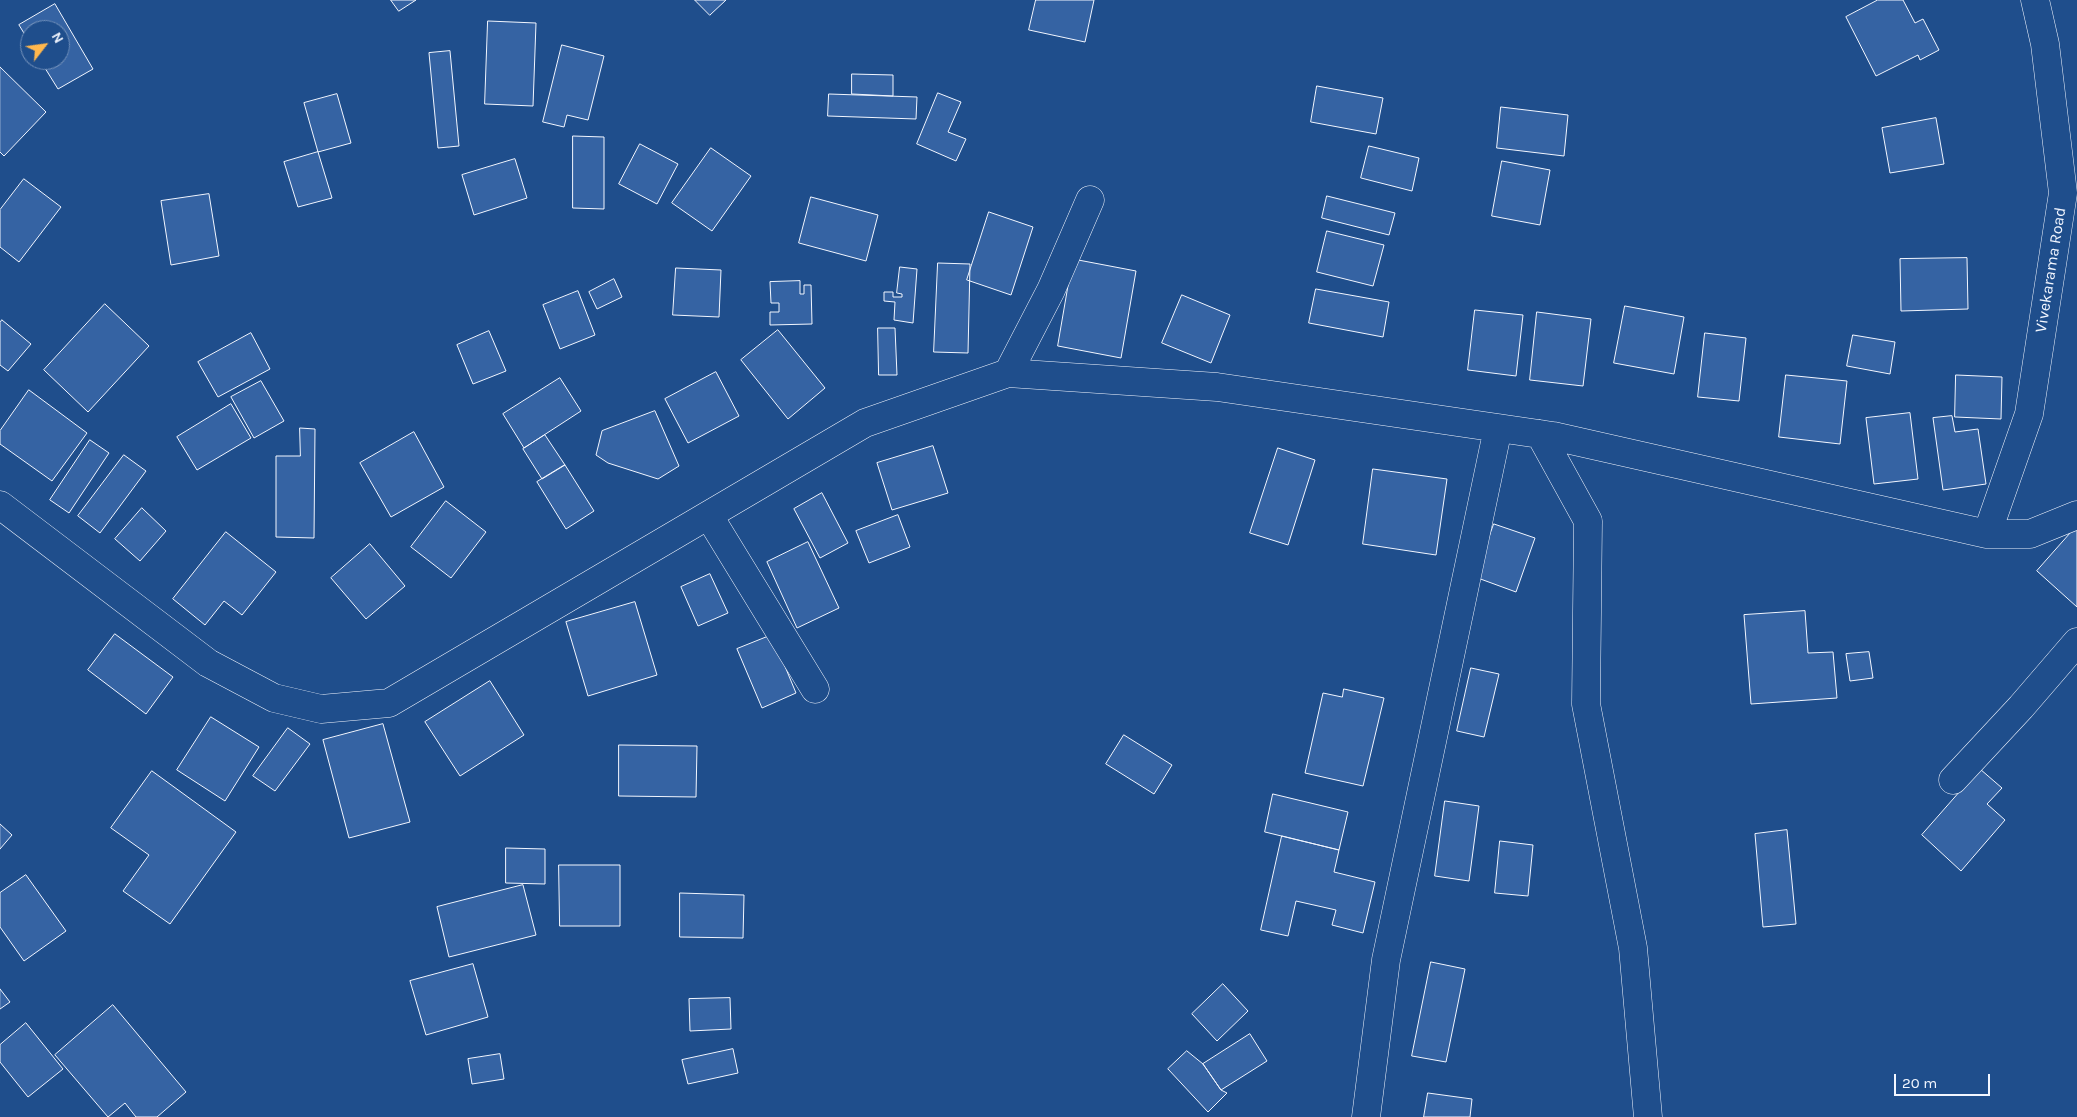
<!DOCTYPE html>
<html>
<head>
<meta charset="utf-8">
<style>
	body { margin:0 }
	#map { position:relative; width:2077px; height:1117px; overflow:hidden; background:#1f4e8c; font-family:Karla,sans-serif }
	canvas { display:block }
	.north { position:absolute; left:20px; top:20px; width:50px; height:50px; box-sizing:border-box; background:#1f4e8c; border:1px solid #7391ba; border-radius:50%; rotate:60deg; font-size:14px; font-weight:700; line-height:20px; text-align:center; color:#f2f6ff }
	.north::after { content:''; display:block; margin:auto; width:18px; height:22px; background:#ffb74d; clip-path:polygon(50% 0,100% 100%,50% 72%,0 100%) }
	.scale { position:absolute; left:1894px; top:1074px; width:96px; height:22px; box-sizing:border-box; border:2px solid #f2f6ff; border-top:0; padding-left:6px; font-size:15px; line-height:18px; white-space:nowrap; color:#f2f6ff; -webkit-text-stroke:4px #1f4e8c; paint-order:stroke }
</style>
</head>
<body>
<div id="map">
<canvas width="2077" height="1117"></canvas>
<div class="north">N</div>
<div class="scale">20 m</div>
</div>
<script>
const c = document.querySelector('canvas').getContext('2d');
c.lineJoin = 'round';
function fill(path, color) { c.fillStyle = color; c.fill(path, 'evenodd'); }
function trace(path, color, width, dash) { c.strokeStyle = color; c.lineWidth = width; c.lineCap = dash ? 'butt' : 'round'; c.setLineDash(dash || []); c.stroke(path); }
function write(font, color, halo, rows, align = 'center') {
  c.font = font + ' Karla,sans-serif'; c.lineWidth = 4; c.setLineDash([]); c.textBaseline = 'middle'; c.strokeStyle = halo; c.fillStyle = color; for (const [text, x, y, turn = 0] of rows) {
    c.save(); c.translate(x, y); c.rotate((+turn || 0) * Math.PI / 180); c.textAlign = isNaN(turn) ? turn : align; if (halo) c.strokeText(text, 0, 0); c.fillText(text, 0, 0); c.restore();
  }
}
const building = new Path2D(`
	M391,0H416L399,11Z
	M695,0H726L710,15Z
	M1036,0H1094L1085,42L1029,30Z
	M1878,0H1903L1915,23L1923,19L1939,50L1920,60L1918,55L1876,76L1846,17Z
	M55,4L93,69L58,89L40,60H60V30H30V43L19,25Z
	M488,21L536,23L533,106L485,104Z
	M562,45L604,56L588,120L567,115L564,127L543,122Z
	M450,51L459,146L438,148L429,53Z
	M0,67L46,112L4,156L0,152Z
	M852,74L893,75V96L852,94Z
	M1317,86L1383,98L1376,134L1311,122Z
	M938,93L961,102L948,132L966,139L956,161L917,144Z
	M337,94L351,143L318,152L304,103Z
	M829,94L917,97L916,119L828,116Z
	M1501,107L1568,115L1564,156L1497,148Z
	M1936,118L1944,164L1890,173L1882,128Z
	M573,136L604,137V209L573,208Z
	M640,144L678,164L657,204L619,184Z
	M1369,146L1419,158L1412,191L1361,178Z
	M711,148L751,176L712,231L672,203Z
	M318,152L332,198L298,207L284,162Z
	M515,159L527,198L474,215L462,175Z
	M1502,161L1550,170L1540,225L1492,216Z
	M24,179L61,207L19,262L0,247V210Z
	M209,194L219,256L171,265L161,201Z
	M1327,196L1395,213L1389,235L1322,218Z
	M811,197L878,215L866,261L799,243Z
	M989,212L1033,227L1011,295L967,280Z
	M1327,231L1384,245L1373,286L1317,272Z
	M1967,258L1968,309L1901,311L1900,259Z
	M1073,259L1136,271L1121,358L1058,346Z
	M938,263L970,264L968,353L934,352Z
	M900,267L917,269L913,323L894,320L895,302L884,301V292H893V297H902V294L897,293Z
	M676,268L721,270L719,317L673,315Z
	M614,279L622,297L597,309L589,292Z
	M800,281V294H804V285H811L812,324L770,325V312H779V303H771L770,282Z
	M1316,289L1389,302L1383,337L1309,323Z
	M578,291L595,335L560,349L543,305Z
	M1182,295L1230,315L1211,363L1162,343Z
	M105,304L149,346L88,412L44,370Z
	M1625,306L1684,317L1674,374L1614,363Z
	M1475,310L1523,315L1516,376L1468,370Z
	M1537,312L1591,319L1583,386L1530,380Z
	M2,320L31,344L8,371L0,365V323Z
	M878,328H895L897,375H879Z
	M778,330L825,388L788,419L741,360Z
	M489,331L506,371L473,384L457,345Z
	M251,333L270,369L218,397L198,362Z
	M1705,333L1746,338L1739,401L1698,397Z
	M1853,335L1895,342L1890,374L1847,366Z
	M716,372L739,416L688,443L665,399Z
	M1786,375L1847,381L1840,444L1779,437Z
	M1956,375L2002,377L2001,419L1955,417Z
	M560,378L581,411L524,448L503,414Z
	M261,381L284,421L254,438L231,397Z
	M29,390L87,433L52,481L0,444V431Z
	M231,404L251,438L197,470L177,437Z
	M655,411L679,466L658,479L608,463L596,455L602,431Z
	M1910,413L1918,479L1874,484L1866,418Z
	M1952,416L1955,432L1978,429L1986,484L1943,490L1933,418Z
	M300,428L315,429L314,538L276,537V456H300Z
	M414,432L444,487L391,517L360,463Z
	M545,435L565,465L542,479L523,449Z
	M90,440L109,453L69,513L50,500Z
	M933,446L948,493L892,510L877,463Z
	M1278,448L1315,460L1288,545L1250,533Z
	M124,455L146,471L100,533L78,516Z
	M565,465L594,511L566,529L537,482Z
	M1373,469L1447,479L1436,555L1363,544Z
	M822,493L848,543L820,558L794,509Z
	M446,501L486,532L451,578L411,547Z
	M142,508L166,531L140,561L115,539Z
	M898,515L910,547L869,563L856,531Z
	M1494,524L1535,538L1516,592L1475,577Z
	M2075,528L2077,529V607L2037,571Z
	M226,532L276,572L242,615L224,601L205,625L173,599Z
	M808,542L839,608L797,628L767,562Z
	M370,544L405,586L366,619L331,578Z
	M710,574L728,613L698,626L681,587Z
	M635,602L657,675L588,696L566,622Z
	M1805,611L1808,653L1833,652L1837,698L1751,704L1744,615Z
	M115,634L173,677L146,714L88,670Z
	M772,635L796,693L762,708L737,649Z
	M1869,652L1873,678L1850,681L1846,654Z
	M1471,668L1499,674L1484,737L1457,731Z
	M490,681L524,735L460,776L425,722Z
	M1344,689L1384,698L1363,786L1305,773L1323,693L1342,697Z
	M211,717L259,747L225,801L177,770Z
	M383,724L410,822L349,838L323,740Z
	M288,728L310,744L275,791L253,776Z
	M1124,735L1172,765L1154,794L1106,764Z
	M619,745L697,746L696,797L619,796Z
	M1980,769L2002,788L1987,804L2005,820L1961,871L1922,835Z
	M152,771L236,832L170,924L123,891L149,855L111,828Z
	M1273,794L1348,812L1339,850L1265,832Z
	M1445,801L1479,806L1469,881L1435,876Z
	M0,824L12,835L0,849Z
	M1787,830L1796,924L1763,927L1755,834Z
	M1282,836L1339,850L1334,872L1375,882L1363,933L1332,925L1336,910L1296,901L1288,936L1261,930Z
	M1500,841L1533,845L1528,896L1495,893Z
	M506,848L545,849V884L506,883Z
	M559,865H620V926H560Z
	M26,875L66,931L24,961L0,927V893Z
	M523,885L536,935L449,957L437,907Z
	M680,893L744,895L743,938L680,937Z
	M1431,962L1465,969L1446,1062L1412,1056Z
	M473,964L488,1017L426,1035L410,981Z
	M1223,984L1248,1011L1217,1041L1192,1014Z
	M0,989L10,1002L0,1009Z
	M730,998L731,1029L690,1031L689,999Z
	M113,1005L186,1092L157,1117H136L125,1103L108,1117L55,1055Z
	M26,1023L63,1069L28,1097L0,1062V1045Z
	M1250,1034L1267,1061L1221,1090L1203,1064Z
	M733,1049L738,1073L688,1084L682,1060Z
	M1187,1051L1203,1064L1221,1090L1227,1093L1208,1112L1168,1069Z
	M500,1054L504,1079L472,1084L468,1059Z
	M1428,1093L1472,1099L1470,1117H1424Z`);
fill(building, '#3563a3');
trace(building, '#f2f6ff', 1);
const minor = new Path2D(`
	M1008,373L1051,290L1090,200
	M1540,434L1588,521L1586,704L1633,948L1648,1117
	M0,505L208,663L274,698L321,709L389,703L865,423L1008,373L1217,387L1553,436L1987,534H2030L2077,515
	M709,516L815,689
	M1987,534L2029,414L2063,193L2045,44L2035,0
	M1953,780L2021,707L2077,642
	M1366,1117L1386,960L1498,428`);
trace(minor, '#f2f6ff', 29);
trace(minor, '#1f4e8c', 28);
write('16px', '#f2f6ff', '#1f4e8c', [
	["Vivekarama Road",2051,270,-81]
]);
</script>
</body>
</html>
